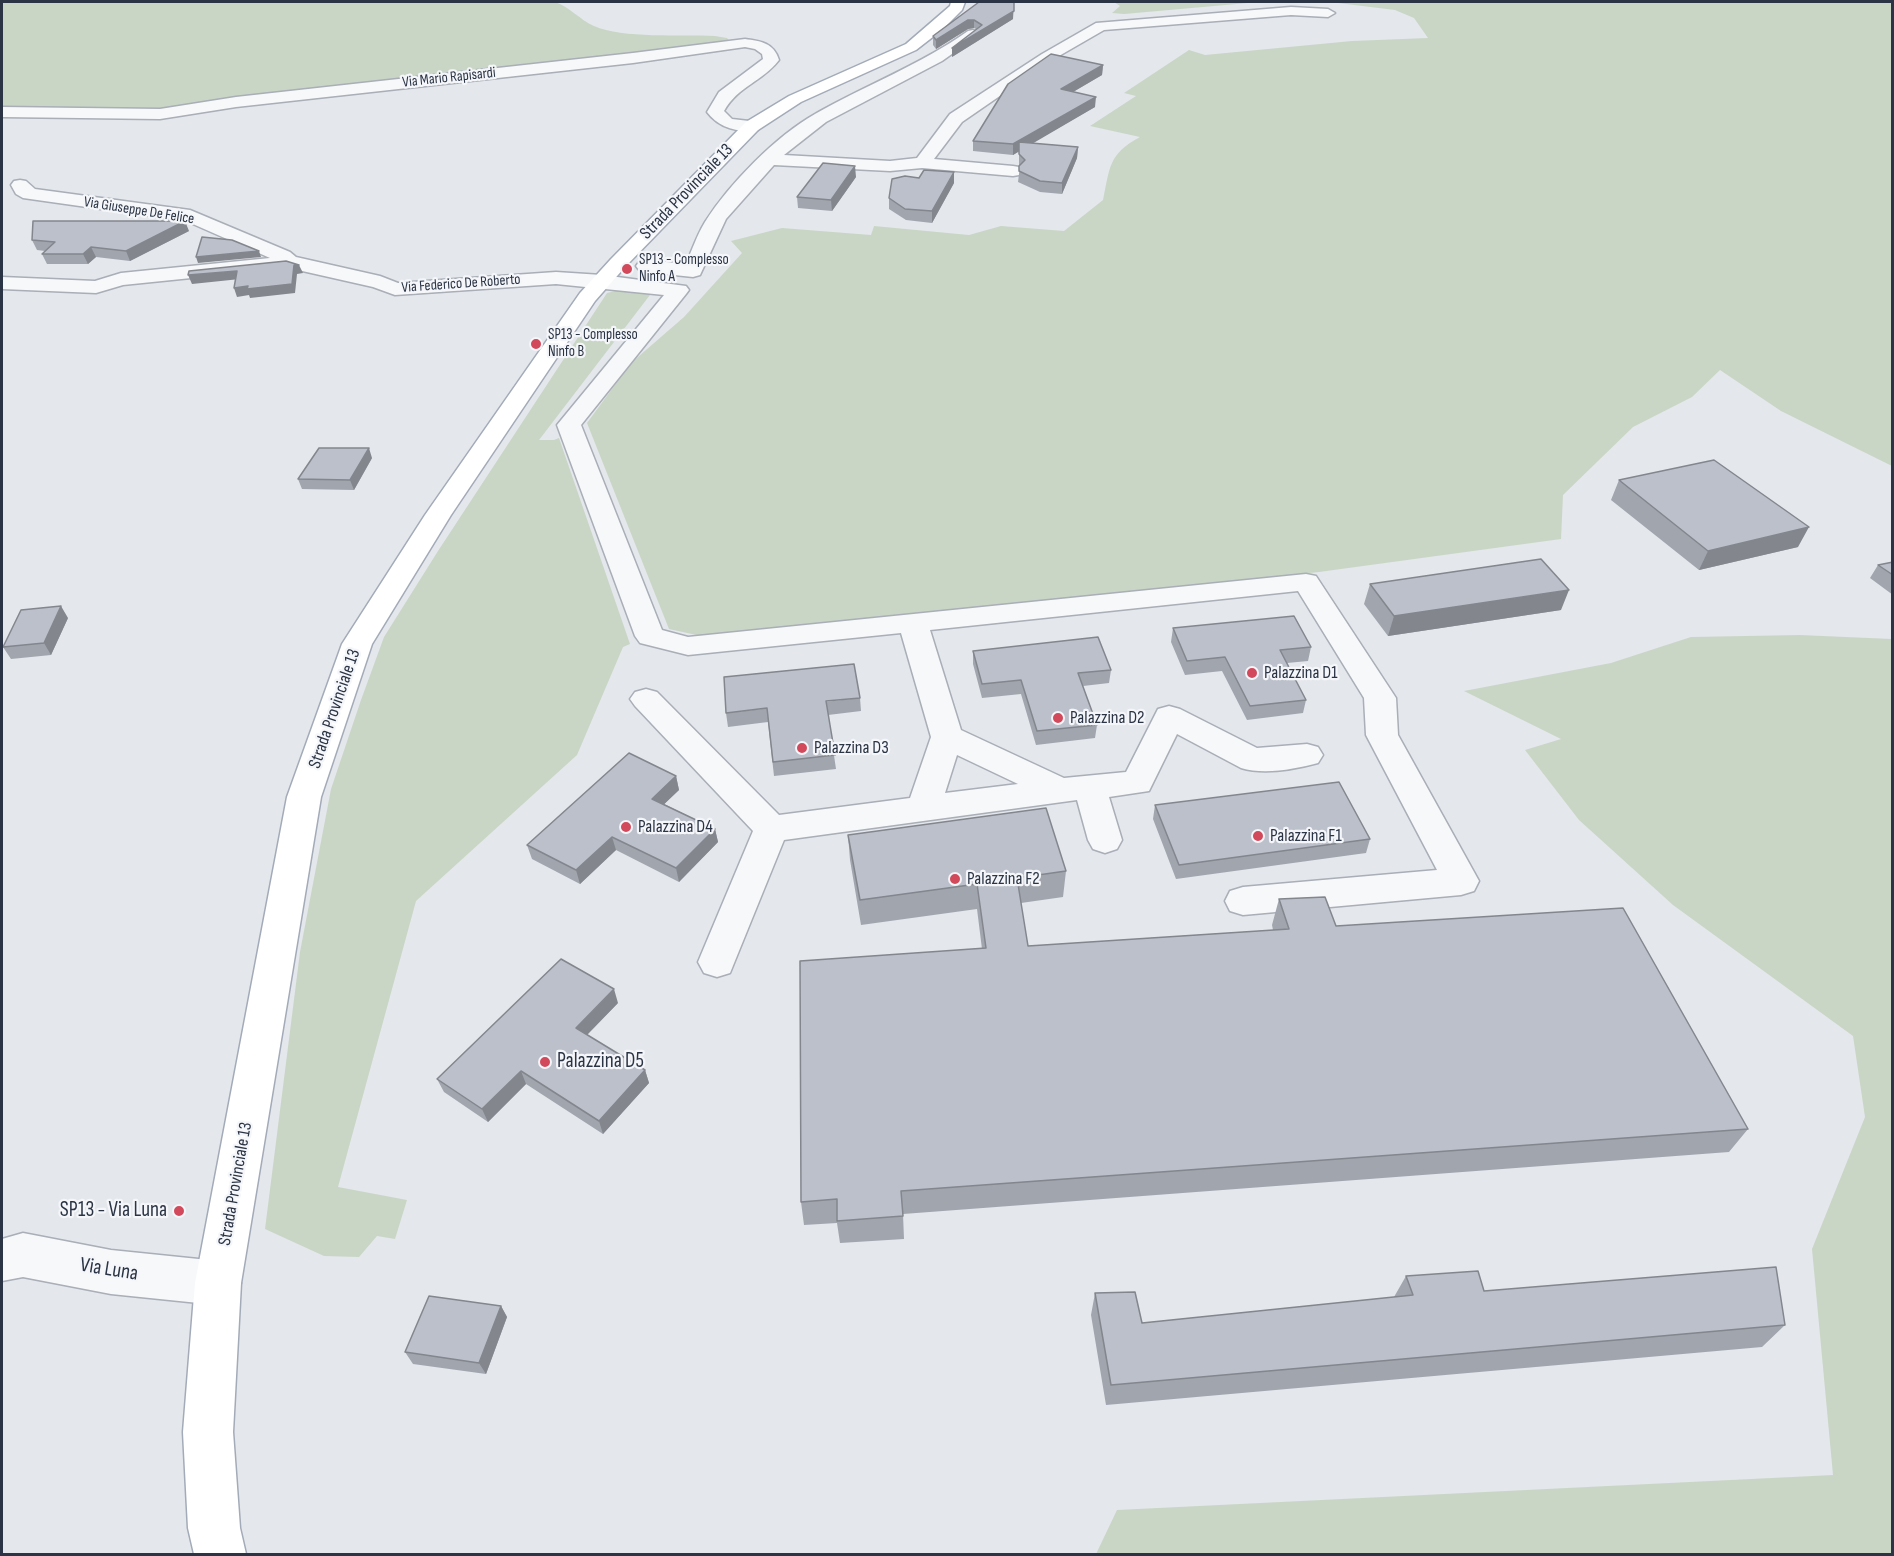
<!DOCTYPE html>
<html>
<head>
<meta charset="utf-8">
<style>
	body { margin:0 }
	#map { position:relative; width:1894px; height:1556px; overflow:hidden; background:#e4e7ec; font-family:"Sofia Sans Condensed",sans-serif }
	canvas { display:block }
	.frame { position:absolute; inset:0; border:3px solid #2b3445; pointer-events:none }
</style>
</head>
<body>
<div id="map">
<canvas width="1894" height="1556"></canvas>
<div class="frame"></div>
</div>
<script>
const c = document.querySelector('canvas').getContext('2d');
c.lineJoin = 'round';
function fill(path, color) { c.fillStyle = color; c.fill(path, 'evenodd'); }
function trace(path, color, width, dash) { c.strokeStyle = color; c.lineWidth = width; c.lineCap = dash ? 'butt' : 'round'; c.setLineDash(dash || []); c.stroke(path); }
function write(font, color, halo, rows, align = 'center') {
  c.font = font + ' "Sofia Sans Condensed",sans-serif'; c.lineWidth = 4.5; c.setLineDash([]); c.textBaseline = 'middle'; c.strokeStyle = halo; c.fillStyle = color; for (const [text, x, y, turn = 0] of rows) {
    c.save(); c.translate(x, y); c.rotate((+turn || 0) * Math.PI / 180); c.textAlign = isNaN(turn) ? turn : align; if (halo) c.strokeText(text, 0, 0); c.fillText(text, 0, 0); c.restore();
  }
}
fill(new Path2D(`
	M2,2H555C570,7 580,20 594,26C623,39 681,34 715,36L727,38L730,41L159,110L132,112L2,108Z
	M1114,2H1892V466L1781,411L1720,370L1692,397L1633,427L1563,495L1561,539L1319,572L733,634L701,636L669,629L587,423L631,363L684,317L742,253L731,241L782,228L871,235L874,226L969,235L1001,226L1064,231L1103,200C1110,168 1108,154 1140,137L1090,126L1136,96L1124,93L1189,50L1205,55L1352,41L1428,38L1414,18L1395,10L1338,3H1248L1124,14L1112,13L1120,6Z
	M628,288L653,291L539,440H554L559,438L630,644L623,647L577,755L416,901L338,1187L407,1200L395,1239L377,1236L359,1257L324,1256L265,1229L300,952L331,789L361,700L384,637L438,551L607,293Z
	M1800,635L1892,639V1554H1096L1117,1510L1833,1475L1812,1249L1865,1117L1853,1036L1673,905L1579,820L1525,750L1561,739L1464,691L1611,663L1691,637Z`), '#c9d6c5');
const minor = new Path2D(`
	M1291,7L1328,9L1335,13L1328,17L1291,15L1104,30L1052,60L962,122L934,159L1013,166L1019,167L1022,171L1019,175L1013,176L922,168L890,171L774,165L726,219L700,275L693,277L646,272L639,270L636,266L639,262L646,260L686,264C692,250 697,235 705,222C729,184 776,136 815,114C866,85 920,65 968,31L973,30L980,34L942,61L826,122L784,155L890,161L917,158L950,114L1042,54L1096,23Z
	M745,39C761,41 774,43 779,60C762,82 738,86 724,111L732,119L758,122L760,126L758,130C739,134 718,127 707,112L719,92L763,59L762,54L755,49L745,47L633,63L236,107L160,119L2,117V107L160,109L236,97L633,53Z
	M20,180L26,181L35,189L190,210L290,252L296,257L380,276L398,283L556,272L602,275L686,286L689,290L686,294L581,425L662,630L688,637L1306,574L1316,576L1396,698L1398,735L1479,881L1474,891L1461,895L1243,915L1230,911L1225,901L1230,891L1243,887L1437,870L1366,735L1364,698L1298,591L930,630L961,730L1064,778L1126,772L1158,709L1169,706L1180,709L1257,748L1307,744L1318,747L1323,755L1318,763C1296,769 1264,775 1241,768L1177,734L1149,791L1109,797L1122,840L1117,849L1105,853L1093,849L1088,840L1077,800L784,840L730,973L717,977L704,973L698,962L753,831L635,706L630,699L635,692L646,689L657,692L779,815L910,798L931,737L901,633L688,655L640,643L635,636L557,425L664,295L556,284L395,295L373,287L289,268L123,285L96,293L2,289V277L95,281L121,273L270,258L186,221L23,198L16,194L11,185L14,181ZM957,755L1018,784L945,793Z
	M23,1233L111,1250L218,1261L234,1267L241,1283L234,1299L218,1305L111,1294L23,1277L2,1281V1239Z`);
const major = new Path2D(`
	M951,2H965L962,10L943,29L916,50L801,102L758,130L625,267L595,301L451,515L372,644L321,797L241,1283L233,1432L240,1528L246,1554H194L188,1528L183,1432L195,1283L287,797L342,644L425,515L580,293L611,259L746,122L789,96L906,44L950,6Z`);
trace(minor, '#a9aeb7', 3);
trace(major, '#a3abb8', 3);
fill(minor, '#f7f8fa');
fill(major, '#fff');
fill(new Path2D(`
	M979,2L1013,19L952,57L976,29L974,28L968,29L936,49L933,45V36Z
	M1103,65L1102,75L1073,92L1095,107L1032,143L1078,147L1077,158L1062,194L1040,192L1018,182L1020,166L1019,165V151L1013,155L973,151V141Z
	M856,177L832,211L798,208L797,197Z
	M954,183L932,223L906,220L889,209V198Z
	M189,231L130,261L96,257L88,264H47L42,254L45,251L37,250L32,240Z
	M372,458L354,490L302,489L298,479Z
	M1619,480L1798,547L1699,570L1611,500Z
	M1893,562V595L1870,578L1878,565Z
	M1370,584L1561,610L1388,636L1364,604Z
	M68,618L51,655L11,659L3,647Z
	M1173,628L1311,647L1308,661L1287,663L1306,700L1303,713L1247,720L1222,671L1185,675L1171,642Z
	M973,651L1111,670L1109,683L1083,686L1097,725L1095,738L1036,745L1021,694L982,698L973,664Z
	M860,698L861,711L828,715L836,769L774,776L768,722L728,727L726,713Z
	M676,776L679,790L664,804L715,829L718,842L679,882L616,850L580,884L532,859L527,845Z
	M1155,805L1370,839L1366,853L1176,879L1153,819Z
	M848,835L1066,871L1063,897L1021,903L1028,946L1273,930L1272,925L1279,899L1336,926L1748,1129L1729,1152L903,1214L904,1239L840,1243L837,1223L804,1225L801,1202L982,949L977,909L861,925L850,860Z
	M618,1003L587,1035L645,1070L649,1083L603,1134L526,1084L488,1122L444,1092L437,1079Z
	M1406,1276L1484,1291L1785,1325L1762,1347L1106,1405L1091,1315L1095,1293L1142,1323L1394,1297Z
	M501,1306L507,1317L486,1374L413,1364L405,1352Z`), '#a1a5ae');
fill(new Path2D(`
	M1014,2L1013,19L952,57V48Z
	M968,20H974V28L968,29L936,49V40Z
	M1103,65L1102,75L1061,99V89Z
	M1096,97L1095,107L1013,155V144Z
	M1078,147L1077,158L1062,194V183Z
	M855,166L856,177L832,211L831,200Z
	M954,172V183L932,223V211Z
	M185,221L189,231L130,261L126,251Z
	M91,247L96,257L88,264L83,254Z
	M259,251L261,257L198,263L196,257Z
	M294,265H299L303,273L297,274L295,293L250,298L249,295L237,297L234,288L248,286Z
	M237,271L240,279L192,284L188,275Z
	M369,448L372,458L354,490L350,480Z
	M1809,527L1798,547L1699,570L1708,551Z
	M1569,590L1561,610L1388,636L1394,616Z
	M61,606L68,618L51,655L44,643Z
	M676,776L679,790L656,812L652,799Z
	M715,829L718,842L679,882L676,868Z
	M612,837L616,850L580,884L576,870Z
	M614,989L618,1003L581,1041L576,1028Z
	M645,1070L649,1083L603,1134L599,1121Z
	M521,1071L526,1084L488,1122L482,1109Z
	M501,1306L507,1317L486,1374L479,1363Z`), '#83868d');
const building = new Path2D(`
	M979,2H1014V11L952,48L982,25L974,20H968L936,40L933,36Z
	M1051,54L1103,65L1061,89L1096,97L1013,144L973,141L1008,84Z
	M1019,142L1078,147L1062,183L1040,181L1019,171V166L1025,160L1019,154Z
	M823,163L855,166L831,200L797,197Z
	M924,170L954,172L932,211L905,209L889,198L892,179L905,176L919,178Z
	M33,221H185L126,251L91,247L83,254H42L55,242L32,240Z
	M202,237L232,240L259,251L196,257Z
	M286,261L299,265H294L292,284L247,289L248,286L234,288L237,271L188,275L189,271Z
	M319,448H369L350,480L298,479Z
	M1714,460L1809,527L1708,551L1619,480Z
	M1541,559L1569,590L1394,616L1370,584Z
	M1893,562V575L1878,565Z
	M61,606L44,643L3,647L21,610Z
	M1294,616L1311,647L1280,650L1306,700L1250,706L1225,657L1187,661L1173,628Z
	M1098,637L1111,670L1078,673L1097,725L1037,731L1021,680L982,684L973,651Z
	M854,664L860,698L826,701L835,755L773,762L767,708L726,713L724,677Z
	M629,753L676,776L652,799L715,829L676,868L612,837L576,870L527,845Z
	M1339,782L1370,839L1179,865L1155,805Z
	M1046,808L1066,871L1017,878L1028,946L1289,929L1279,899L1325,897L1336,926L1623,908L1748,1129L901,1191L903,1216L837,1221V1199L801,1202L800,961L986,948L977,884L860,900L848,835Z
	M561,959L614,989L576,1028L645,1070L599,1121L521,1071L482,1109L437,1079Z
	M1776,1267L1785,1325L1111,1385L1095,1293L1135,1292L1142,1323L1413,1295L1406,1276L1478,1271L1484,1291Z
	M429,1296L501,1306L479,1363L405,1352Z`);
fill(building, '#bbc0ca');
trace(building, '#83868d', 1.5);
for (const [x, y, r, color] of [
	[627,269,6,"#d1495b"],
	[536,344,6,"#d1495b"],
	[1252,673,6,"#d1495b"],
	[1058,718,6,"#d1495b"],
	[802,748,6,"#d1495b"],
	[626,827,6,"#d1495b"],
	[1258,836,6,"#d1495b"],
	[955,879,6,"#d1495b"],
	[545,1062,6,"#d1495b"],
	[179,1211,6,"#d1495b"]
]) { const dot = new Path2D(); dot.arc(x, y, r, 0, 2 * Math.PI); c.fillStyle = color; c.fill(dot); trace(dot, '#f4f6f9', 2); }
write('15px', '#2b3445', '#f4f6f9', [
	["Via Mario Rapisardi",449,78,-6],
	["Via Giuseppe De Felice",139,211,9],
	["Via Federico De Roberto",461,284,-4]
]);
write('15px', '#2b3445', '#f4f6f9', [
	["SP13 - Complesso",639,260],
	["Ninfo A",639,277],
	["SP13 - Complesso",548,335],
	["Ninfo B",548,352]
], 'left');
write('18px', '#2b3445', '#f4f6f9', [
	["Strada Provinciale 13",687,192,-46],
	["Strada Provinciale 13",335,709,-71],
	["Strada Provinciale 13",236,1184,-80]
]);
write('18px', '#2b3445', '#f4f6f9', [
	["Palazzina D1",1264,673],
	["Palazzina D2",1070,718],
	["Palazzina D3",814,748],
	["Palazzina D4",638,827],
	["Palazzina F1",1270,836],
	["Palazzina F2",967,879]
], 'left');
write('21px', '#2b3445', '#f4f6f9', [
	["Palazzina D5",557,1062],
	["SP13 - Via Luna",167,1211,"right"]
], 'left');
write('21px', '#2b3445', '#f4f6f9', [
	["Via Luna",109,1270,9]
]);
</script>
</body>
</html>
